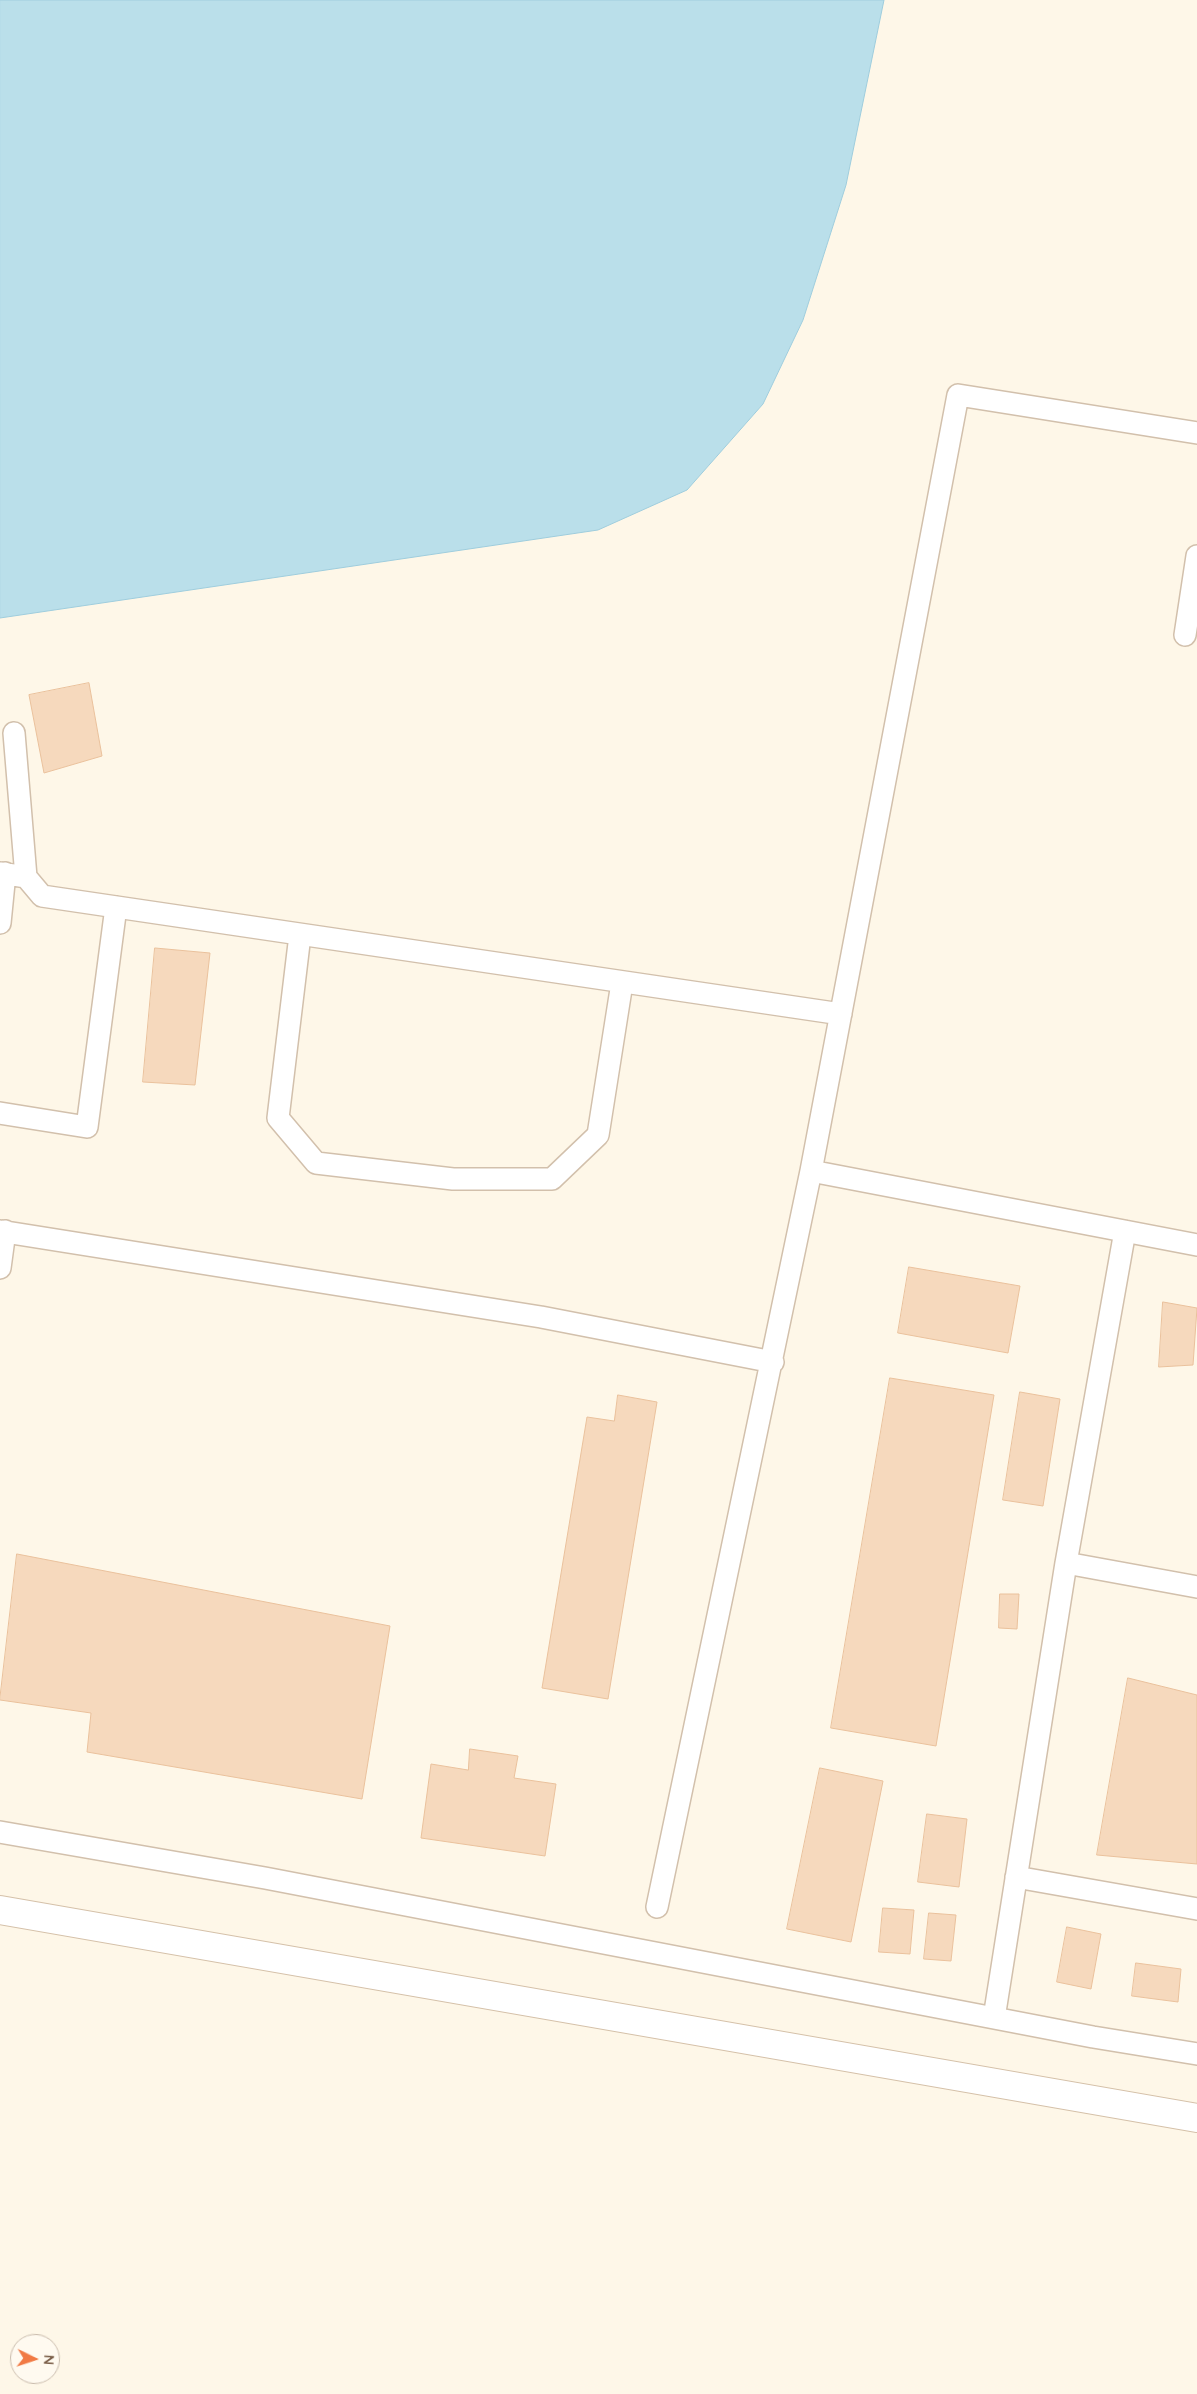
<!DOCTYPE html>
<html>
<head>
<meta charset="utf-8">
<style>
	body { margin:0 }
	#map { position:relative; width:1197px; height:2394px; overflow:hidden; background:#fef7e8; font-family:Quicksand,sans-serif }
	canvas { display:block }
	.north { position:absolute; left:10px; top:2334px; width:50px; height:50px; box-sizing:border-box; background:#fffaf0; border:1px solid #cabcad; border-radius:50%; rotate:94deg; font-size:14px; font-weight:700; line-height:20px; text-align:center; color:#7b5f49 }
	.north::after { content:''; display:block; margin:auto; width:18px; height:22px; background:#f17a44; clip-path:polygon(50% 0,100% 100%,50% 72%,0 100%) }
</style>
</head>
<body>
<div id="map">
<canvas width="1197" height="2394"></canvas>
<div class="north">N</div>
</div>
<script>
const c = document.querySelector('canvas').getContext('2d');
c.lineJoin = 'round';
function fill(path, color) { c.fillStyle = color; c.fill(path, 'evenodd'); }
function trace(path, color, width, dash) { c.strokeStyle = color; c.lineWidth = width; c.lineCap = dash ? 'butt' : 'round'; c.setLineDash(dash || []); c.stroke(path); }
const water = new Path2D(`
	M0,0H884L846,185L803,320L763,404L687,490L598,530L0,618Z`);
fill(water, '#badfea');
trace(water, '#9fcddd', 1);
const building = new Path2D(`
	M89,683L102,756L44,773L29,695Z
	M155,948L210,953L195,1085L143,1082Z
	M909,1267L1020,1286L1008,1353L898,1333Z
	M1163,1302L1197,1308L1193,1365L1159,1367Z
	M890,1378L994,1395L936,1746L831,1728Z
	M1020,1392L1060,1399L1043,1506L1003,1500Z
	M618,1395L657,1402L608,1699L542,1688L587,1417L614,1421Z
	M17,1554L390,1626L362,1799L87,1752L91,1713L0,1700Z
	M1000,1594H1019L1017,1629L999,1628Z
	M1128,1678L1197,1695V1864L1097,1855Z
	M470,1749L518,1756L514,1778L556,1784L545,1856L421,1838L431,1764L468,1770Z
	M820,1768L883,1781L851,1942L787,1929Z
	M927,1814L967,1819L959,1887L918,1882Z
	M883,1908L914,1910L910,1954L879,1952Z
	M929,1913L956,1915L951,1961L924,1959Z
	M1067,1927L1101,1934L1091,1989L1057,1982Z
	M1136,1963L1181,1969L1178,2002L1132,1996Z`);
fill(building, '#f6d9bd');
trace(building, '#eac19c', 1);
const lane = new Path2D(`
	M1185,635L1197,556
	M14,733L26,877
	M0,873L26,877L42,896L841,1014
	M0,923L5,873
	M300,935L278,1118L316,1163L453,1179H552L598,1135L622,983
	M0,1113L87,1127L116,907
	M811,1171L1197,1245
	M0,1231L541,1317L773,1362
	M0,1268L5,1231
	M1066,1563L1125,1231
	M0,1832L265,1878L1093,2037L1197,2054
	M1016,1877L1197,1909
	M657,1907L811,1171L958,395L1197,433
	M994,2018L1066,1563L1197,1587`);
const secondary = new Path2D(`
	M0,1910L1197,2118`);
trace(lane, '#d2c0ac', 24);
trace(secondary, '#d5c1a9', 30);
trace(lane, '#fff', 21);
trace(secondary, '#fff', 28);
</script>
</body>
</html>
